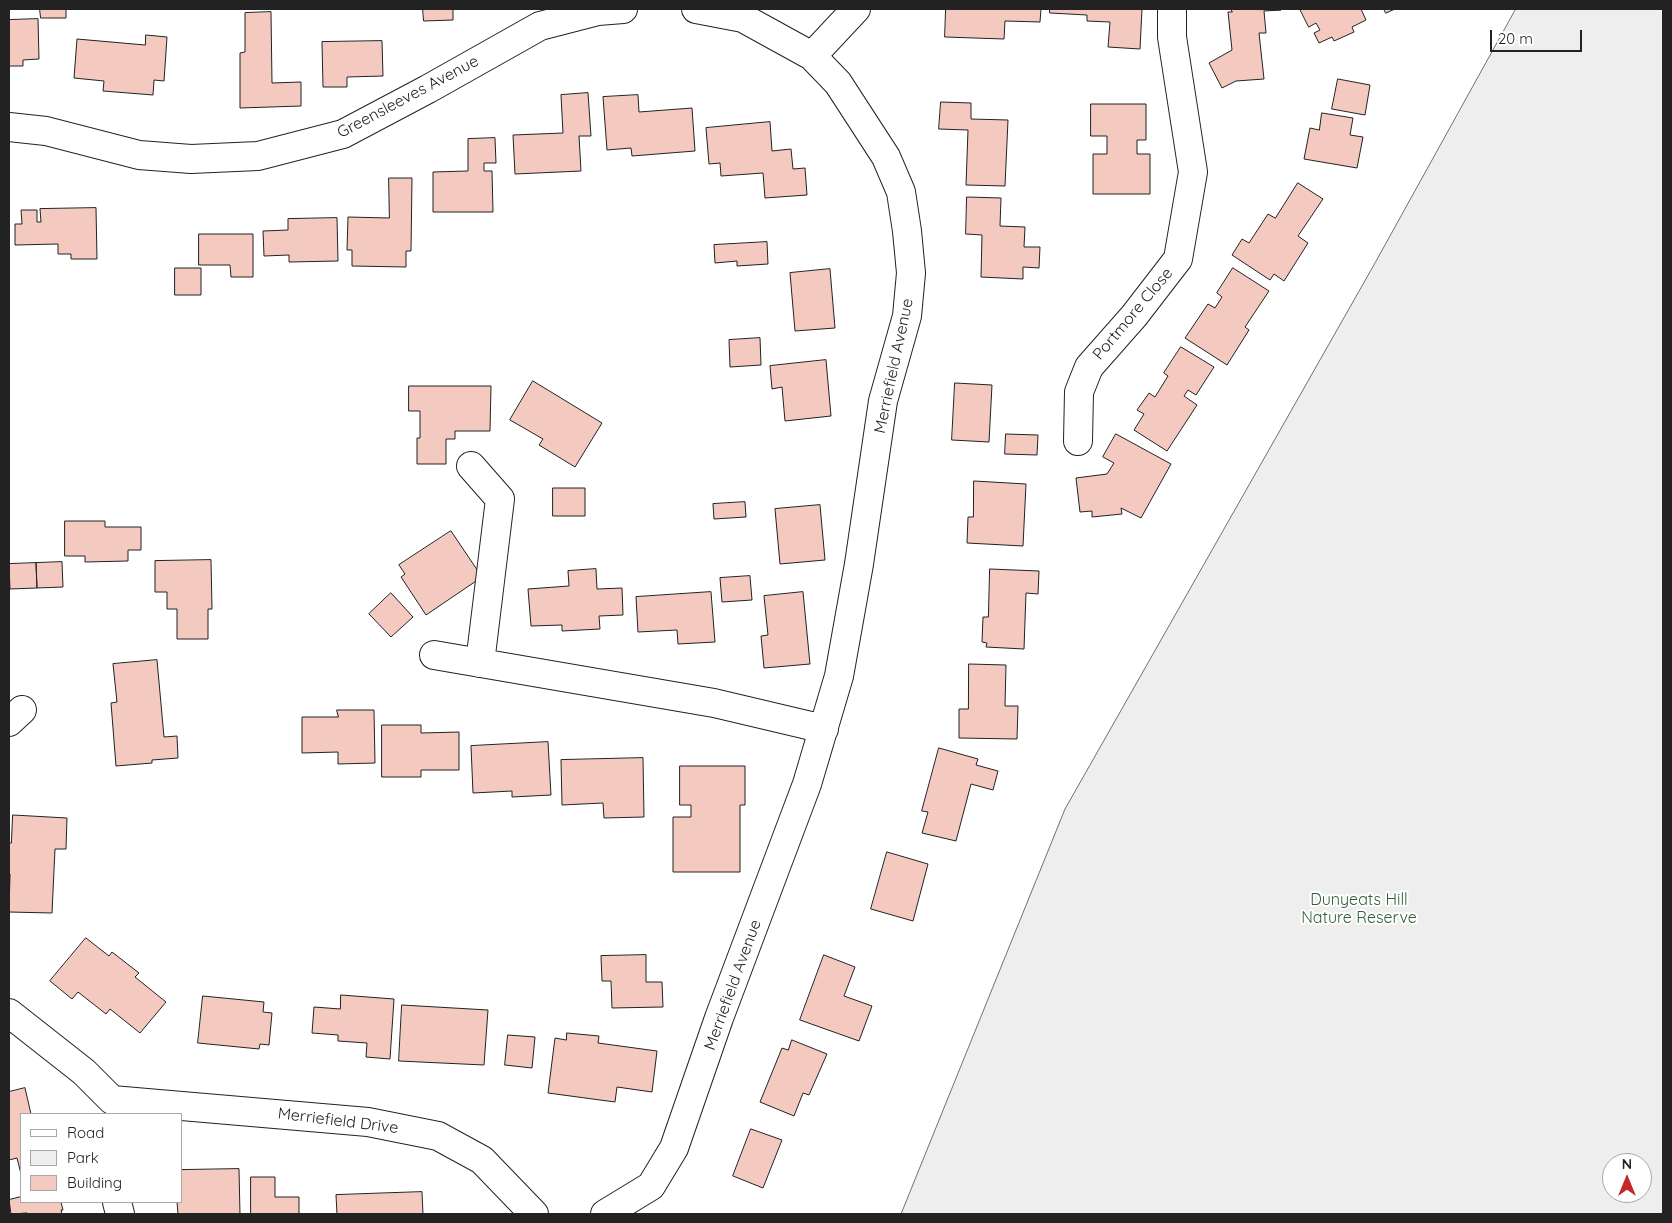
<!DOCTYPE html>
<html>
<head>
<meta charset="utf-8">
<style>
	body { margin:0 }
	#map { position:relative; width:1672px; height:1223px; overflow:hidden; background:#fff; font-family:Quicksand,sans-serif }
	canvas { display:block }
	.frame { position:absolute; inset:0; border:10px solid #222; pointer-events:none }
	.legend { position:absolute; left:20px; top:1113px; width:162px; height:90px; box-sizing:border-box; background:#fff; border:1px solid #a7a7a7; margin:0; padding:6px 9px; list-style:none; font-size:15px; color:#222 }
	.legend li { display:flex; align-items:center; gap:10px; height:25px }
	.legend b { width:25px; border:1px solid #a7a7a7 }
	.north { position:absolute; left:1602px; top:1153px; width:50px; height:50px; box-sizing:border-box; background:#fff; border:1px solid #a7a7a7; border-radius:50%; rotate:0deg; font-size:14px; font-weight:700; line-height:20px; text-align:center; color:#222 }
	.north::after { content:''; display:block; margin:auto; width:18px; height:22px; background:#c62828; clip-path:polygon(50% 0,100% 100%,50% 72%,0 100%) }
	.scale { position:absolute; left:1490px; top:30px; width:92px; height:22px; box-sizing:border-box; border:2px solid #222; border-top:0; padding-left:6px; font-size:15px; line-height:18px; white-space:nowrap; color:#222; -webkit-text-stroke:4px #fff; paint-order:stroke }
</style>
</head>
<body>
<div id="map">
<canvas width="1672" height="1223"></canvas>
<div class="frame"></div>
<ul class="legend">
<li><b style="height:6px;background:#fff"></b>Road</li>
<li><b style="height:14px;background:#eee"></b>Park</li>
<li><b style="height:14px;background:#f3c9c0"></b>Building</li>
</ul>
<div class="north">N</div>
<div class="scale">20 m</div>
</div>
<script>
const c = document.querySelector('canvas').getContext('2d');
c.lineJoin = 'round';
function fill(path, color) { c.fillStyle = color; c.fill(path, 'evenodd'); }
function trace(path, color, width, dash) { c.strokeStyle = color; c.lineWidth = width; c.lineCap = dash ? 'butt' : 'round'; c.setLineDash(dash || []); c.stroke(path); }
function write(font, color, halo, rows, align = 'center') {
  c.font = font + ' Quicksand,sans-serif'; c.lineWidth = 4; c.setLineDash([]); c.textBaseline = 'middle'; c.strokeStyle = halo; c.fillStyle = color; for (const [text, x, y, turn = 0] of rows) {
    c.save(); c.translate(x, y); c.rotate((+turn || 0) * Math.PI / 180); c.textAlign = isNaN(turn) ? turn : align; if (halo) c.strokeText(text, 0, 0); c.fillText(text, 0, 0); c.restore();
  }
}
const green = new Path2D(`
	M1516,9H1663V1214H901L1065,809L1375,263ZM1612,1163H1642V1193H1612Z`);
fill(green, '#eee');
trace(green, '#6f6f6f', 1);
const building = new Path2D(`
	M40,9H66V18H41Z
	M423,9H453V20L424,21Z
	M946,9H1041L1040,22L1005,21L1004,39L945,37Z
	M1050,9H1142L1140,49L1108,47L1110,22L1087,21V15L1050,13Z
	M1231,9L1281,10L1264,11L1266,33H1259L1264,79L1236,81L1222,88L1209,63L1232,50L1228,12H1232Z
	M1300,9H1361L1366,20L1352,27L1354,32L1334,41L1332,37L1319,43L1314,33L1320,30L1316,23L1309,27Z
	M1384,9H1395L1386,13Z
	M271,12L272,83L301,82V106L240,108V53L245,52V13Z
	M38,19L39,59L23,60V66H9V20Z
	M146,35L167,37L164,81L154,80L153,95L103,91L104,81L74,78L77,39L145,45Z
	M382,41L383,76L347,77V87H323L322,42Z
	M1338,79L1370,85L1365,115L1332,109Z
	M588,93L591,136H579L581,171L515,174L513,135L563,133L561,95Z
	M638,95L639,112L692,108L695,151L632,156L631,148L607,150L603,97Z
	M941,102L971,103V119L1008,120L1005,186L966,185L968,130L939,129Z
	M1091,104H1146V140H1137V154H1150V194H1093V154H1107V136H1091Z
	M1322,113L1353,118L1350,135L1363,137L1357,168L1304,159L1310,128L1319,130Z
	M770,122L772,151L791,149L793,169L805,168L807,195L765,198L763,173L721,176L720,163L709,164L706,128Z
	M495,138L496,163H484V171H492L493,212H433V172L468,171V139Z
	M389,178H412L411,251H406V267L352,266V250H347L348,217L389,218Z
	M1298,183L1323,199L1298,236L1308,243L1284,281L1274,274L1270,280L1232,255L1242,239L1249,243L1268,214L1275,218Z
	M967,197L1001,198L1000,226L1025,227L1024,247H1040L1039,268L1023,267V279L981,277L982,235L966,234Z
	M96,208L97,259H71V254H58V244L15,245V224H22L21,210H37V222H41L40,209Z
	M337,218L338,261L289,262V255L264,256L263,231L288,230V219Z
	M199,234H253V277H231L230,265H199Z
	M767,242L768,264L737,266V261L715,263L714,245Z
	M175,268H201V295H175Z
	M1233,268L1269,291L1245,327L1249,330L1227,365L1185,338L1208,304L1215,308L1222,297L1217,293Z
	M830,269L835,328L795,331L790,273Z
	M760,338L761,365L730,367L729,340Z
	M1181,347L1214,367L1196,395L1188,390L1184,396L1197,405L1167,451L1134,430L1144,414L1137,410L1149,393L1155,397L1168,376L1164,373Z
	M826,360L831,416L785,421L782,387L772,389L770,366Z
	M533,381L602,423L575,467L539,445L543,439L510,420Z
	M955,383L992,385L989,442L952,440Z
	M409,386H491L490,431H455V439H446V464H417V438H420V411H409Z
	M1006,434L1038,435L1037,455L1005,454Z
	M1116,434L1171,464L1141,518L1121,508L1122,514L1092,517V511L1080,512L1076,478L1107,474L1114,463L1103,457Z
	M974,481L1026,484L1023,546L967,543L968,517H973Z
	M553,488H585V516H553Z
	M745,502L746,517L714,519L713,504Z
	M820,505L825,560L780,564L775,509Z
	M65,521H105V527H141V550H128V561L85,562V556H65Z
	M451,531L482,577L426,615L401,577L405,574L399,565Z
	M211,560L212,609H208V639H177V609H167V592H155V561Z
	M62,562L63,587L37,588L36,563Z
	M36,563L37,588L10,589L9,564Z
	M596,569L597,589L622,588L623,615L599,616L600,629L562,631V625L531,626L528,589L569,586L568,571Z
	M990,569L1039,571L1038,594L1026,593L1024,649L986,647L987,643L982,642L983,617H988Z
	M750,576L752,600L722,602L720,578Z
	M711,592L715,642L678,644L677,630L638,632L636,597Z
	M803,592L810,664L764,668L761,636L768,635L764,596Z
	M391,593L413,617L391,637L369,614Z
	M157,660L164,737L177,736L178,758L152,760V763L116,766L111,703L117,702L113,664Z
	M969,664L1006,665L1005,706H1018L1017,739L959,738V709H968Z
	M337,710H374L375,763L338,764V752L302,753V717H338Z
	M382,725H421V733L459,732V770H421V777H382Z
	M548,742L551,795L512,797V791L473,793L471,746Z
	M939,748L978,759L976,765L998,771L993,790L971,784L956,841L922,833L928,812L922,811Z
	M643,758L644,817L604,818L603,803L562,805L561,760Z
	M680,766H745V805H740V872H673V817H691V805H680Z
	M13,815L67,818L66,849H55L52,913L9,912L10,874H9V843H11Z
	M887,852L928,864L913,921L871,909Z
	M86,938L109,956L112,952L139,973L135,977L166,1002L140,1033L110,1009L106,1014L78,992L72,999L50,981Z
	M646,955V982H662L663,1007L612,1008L611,981H602L601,956Z
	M824,955L855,967L844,996L872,1006L859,1041L800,1020Z
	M341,995L394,999L390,1059L366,1057L367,1043L338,1041V1035L312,1033L314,1007L340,1009Z
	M203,996L264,1002L263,1012L272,1013L269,1045L260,1044L259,1049L198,1043Z
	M402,1005L488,1010L484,1065L399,1061Z
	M567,1033L599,1036L598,1043L657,1051L652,1092L617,1087L615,1102L548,1093L555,1038L566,1040Z
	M508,1035L535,1037L532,1068L505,1065Z
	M792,1040L827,1054L809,1095L803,1093L794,1116L760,1102L782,1048L788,1050Z
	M25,1088L31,1114H21V1174L17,1158L9,1160V1092Z
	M751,1129L782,1140L763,1188L733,1176Z
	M239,1169L240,1214H178L177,1202H181V1170Z
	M251,1177H275V1197H299V1214H251Z
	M422,1192L423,1214H337L336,1195Z
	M21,1197V1202H61L63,1210H61L62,1214H27V1213L11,1214L9,1200Z`);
fill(building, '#f3c9c0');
trace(building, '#222', 1);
const minor = new Path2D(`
	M812,56L856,9
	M9,127L46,131L139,155L191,159L258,156L343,134L428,89L540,26L598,11L623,9
	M1078,441L1079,392L1089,367L1134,316L1178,259L1193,172L1172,37V9
	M471,466L500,499L480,663
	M434,655L714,703L824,729
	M9,722L22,710
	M9,1013L84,1072L112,1100L368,1122L438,1136L482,1160L534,1214
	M117,1202L120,1214
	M605,1214L651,1186L674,1148L719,1018L807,784L839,676L859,564L883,401L907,316L911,273L907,231L901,192L886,157L838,83L812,56L743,18L696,9`);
trace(minor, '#222', 30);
trace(minor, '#fff', 28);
write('16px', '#222', '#fff', [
	["Greensleeves Avenue",408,97,-28],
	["Portmore Close",1133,314,-50],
	["Merriefield Avenue",894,366,-78],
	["Merriefield Avenue",733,985,-70],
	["Merriefield Drive",338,1121,7]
]);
write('16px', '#2f5e38', '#fff', [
	["Dunyeats Hill",1359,900],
	["Nature Reserve",1359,918]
]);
</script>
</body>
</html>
